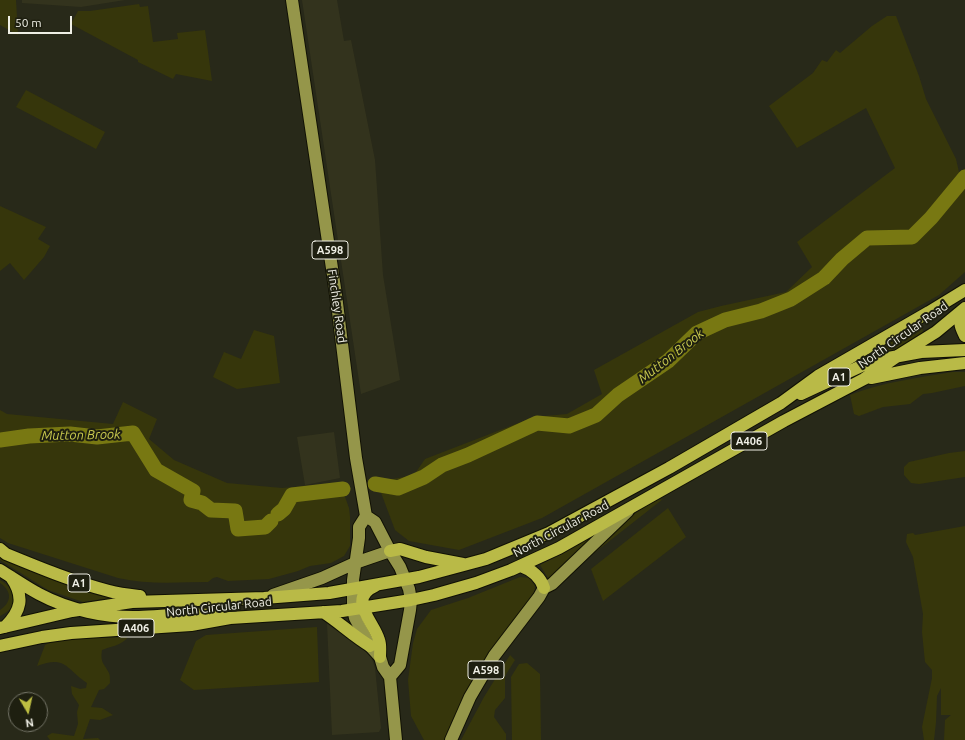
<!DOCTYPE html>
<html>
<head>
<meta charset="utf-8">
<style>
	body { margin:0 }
	#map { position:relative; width:965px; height:740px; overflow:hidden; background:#282919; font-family:Ubuntu,sans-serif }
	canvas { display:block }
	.north { position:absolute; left:8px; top:692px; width:40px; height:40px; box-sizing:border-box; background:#1e1f10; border:1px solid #727265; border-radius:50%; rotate:171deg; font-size:11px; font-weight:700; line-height:16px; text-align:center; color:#efefe5 }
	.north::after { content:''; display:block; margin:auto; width:14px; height:18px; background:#bebf42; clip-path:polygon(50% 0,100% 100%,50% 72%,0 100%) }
	.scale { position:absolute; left:8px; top:16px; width:64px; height:18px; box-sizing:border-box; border:2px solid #efefe5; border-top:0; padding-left:5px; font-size:12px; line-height:14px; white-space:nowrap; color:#efefe5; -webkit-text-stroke:3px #1e1f10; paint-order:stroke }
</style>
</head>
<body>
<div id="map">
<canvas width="965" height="740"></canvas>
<div class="north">N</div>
<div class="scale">50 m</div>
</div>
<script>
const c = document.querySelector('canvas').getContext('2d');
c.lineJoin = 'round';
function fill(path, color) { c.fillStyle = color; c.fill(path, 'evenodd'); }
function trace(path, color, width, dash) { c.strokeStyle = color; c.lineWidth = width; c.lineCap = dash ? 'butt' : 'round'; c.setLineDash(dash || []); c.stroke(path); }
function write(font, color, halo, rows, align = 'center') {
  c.font = font + ' Ubuntu,sans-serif'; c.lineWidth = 4; c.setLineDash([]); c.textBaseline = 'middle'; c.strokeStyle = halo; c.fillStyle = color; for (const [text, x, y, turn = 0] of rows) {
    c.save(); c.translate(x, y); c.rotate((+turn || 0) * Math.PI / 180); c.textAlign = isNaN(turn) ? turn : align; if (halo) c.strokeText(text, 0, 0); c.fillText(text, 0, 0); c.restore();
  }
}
fill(new Path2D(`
	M22,0H125L81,7L22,3Z
	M302,0H337L344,41L351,40L375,160L383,275L400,380L361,394Z
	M334,432L340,478L305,485L297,437Z
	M327,623L338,626L367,651L371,656L375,668L381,728L379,732L332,735Z`), '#33331d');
fill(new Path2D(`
	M0,0H16L18,35L0,25Z
	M139,4L140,7L148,6L153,42L178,39L177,33L205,30L212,81L176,74L173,79L138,62V60L71,24L78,11H90Z
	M887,16H896L919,76L926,99L956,159L959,172L965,169V272L939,295L542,518L459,550L409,541L395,530L377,482L414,475L425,459L534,417L567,414L602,394L594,370L698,312L721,306L786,292L812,267L797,242L895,168L866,108L797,148L769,106L813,73L822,60L827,62L836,50L840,53L872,26Z
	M26,90L105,132L96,149L16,107Z
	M0,206L46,227L38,239L50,246L44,257L24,280L10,263L0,271Z
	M921,322L923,332L898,349L875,352Z
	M254,330L274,336L280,383L237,389L213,377L224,352L241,359Z
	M952,372H965V386L932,393L923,394L910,404L883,407L859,416L854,414L850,395C883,382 917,378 952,372Z
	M123,402L157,419L149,439L174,460L227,483L282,488L340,483L349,508L350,517V546L344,556L331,563L310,566L298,571L269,579L228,581L217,577L213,578L208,582C178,582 148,585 118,578L8,543L0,538V410L7,414L113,424Z
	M965,451V477L919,484L911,483L904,475V467L909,462L949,453Z
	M663,499L584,561L585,557L633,515L655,500Z
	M668,508L686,537L603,601L591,569Z
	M965,526V740H944L945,720L951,715H941V688L937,696L936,722L934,740H924L922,727L932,678V670L925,662L922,632L923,614L913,557L906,542L907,534L913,533L915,535Z
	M606,529L552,577L548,578L540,565L564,553Z
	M0,556C36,575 75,587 115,597L83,602L48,590L0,560Z
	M520,577L529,578L535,586L534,595L523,608L497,642L472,684L452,721L444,740H424L411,716L408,680L413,643L417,629L431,610L468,598Z
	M0,580C18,591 21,606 0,616V610C12,602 12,591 0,583Z
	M317,627L319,682L194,690L180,680L196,641L206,635Z
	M128,637C121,646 111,646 102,650C100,663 104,663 109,673C110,675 110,680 110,683L104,689L99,690L91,707L102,708L113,715L100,720L90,719L83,739L98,738L100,740H50L47,736L52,733L74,736L78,724L77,712L79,705L72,694L71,686L80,689L86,688L87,683C66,669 66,655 37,666L45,645C60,637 108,638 128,637Z
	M510,655L515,660L505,676V698L495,710L494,717L506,734V740H461L484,697Z
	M527,663L540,674L541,740H512L511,677L519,664Z`), '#36360b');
trace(new Path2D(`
	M0,440L29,436L70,434L97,437L133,433L156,470L193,491L191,500L202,503L211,510L235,511L238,529L265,527L271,521
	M375,484L398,488L424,477L442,465L468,455L537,423L569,426L596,415L618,395L668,361L697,333L725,320L761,311L791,299L824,278L842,259L867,238L912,237L931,218L965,177
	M278,514L284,509L292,495L343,489`), '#787812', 15);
const major = new Path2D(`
	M292,0L336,295L356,458L366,516L359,527V538L353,580V609L355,618L370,646L380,657L383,667L390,677L396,740
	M366,516L375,522L390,551L400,567L409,589L411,600L410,610L400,665L390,677
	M273,595L322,578L355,563L390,551
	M451,740L470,697L494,656L539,597L544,588L552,584L628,511`);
const highway = new Path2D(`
	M965,313C958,323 960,326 965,336
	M871,378L920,368L965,363
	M801,394L872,361L921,352L965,350
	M0,549L6,554C40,568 74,582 109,591C119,594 130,595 140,596
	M390,551L400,549L426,557L463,564
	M521,566C532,570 540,576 544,588
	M0,570C13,578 26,587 39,594C69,610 106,618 139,617C166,616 192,612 219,616
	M375,586C346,599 375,623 379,640C381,645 380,651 380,657
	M323,612C339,622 353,636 370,646
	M5,627C21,611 25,597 11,577
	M0,628L72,611L132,602L264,598L329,593L419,577L486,559L549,533L669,468L781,403L818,376L929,312L965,290
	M0,646L42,637L71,633L191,625L230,618L342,611L411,600L434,595L476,583L511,570L559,548L784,421L864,379L899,355L936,332L965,308`);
trace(major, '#111104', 14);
trace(highway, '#111104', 14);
trace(major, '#95964a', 12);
trace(highway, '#b9ba47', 12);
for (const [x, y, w] of [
	[330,250,36],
	[839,377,22],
	[749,441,36],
	[79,583,22],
	[136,628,36],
	[486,670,36]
]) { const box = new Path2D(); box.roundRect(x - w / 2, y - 9, w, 18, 3); c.fillStyle = '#1e1f10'; c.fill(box); trace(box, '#efefe5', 1); }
write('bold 11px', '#efefe5', null, [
	["A598",330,250],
	["A1",839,377],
	["A406",749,441],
	["A1",79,583],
	["A406",136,628],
	["A598",486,670]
]);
write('12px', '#efefe5', '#1e1f10', [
	["Finchley Road",337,306,82],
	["North Circular Road",903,335,-35],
	["North Circular Road",561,529,-28],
	["North Circular Road",219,607,-6]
]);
write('italic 13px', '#cacb4f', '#1e1f10', [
	["Mutton Brook",671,356,-38],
	["Mutton Brook",81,435,-1]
]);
</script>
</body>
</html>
